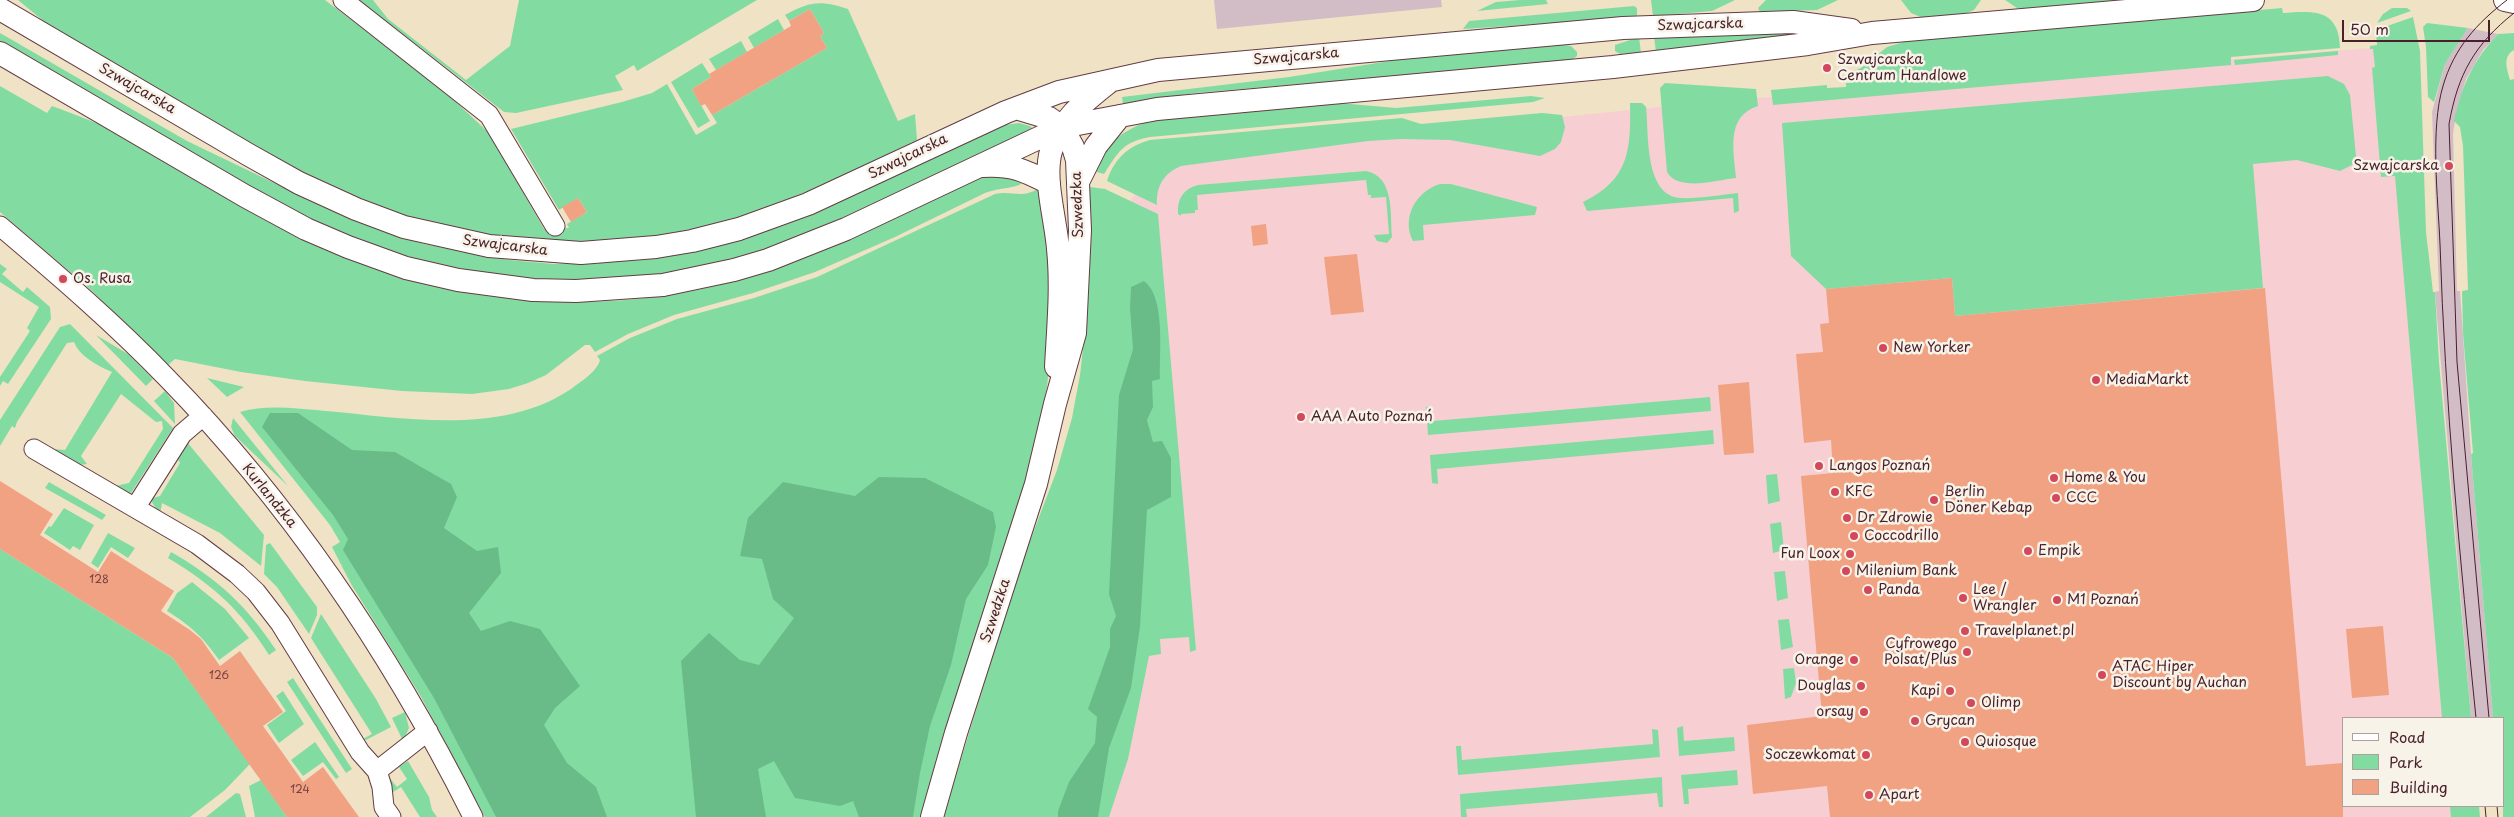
<!DOCTYPE html>
<html>
<head>
<meta charset="utf-8">
<style>
	body { margin:0 }
	#map { position:relative; width:2514px; height:817px; overflow:hidden; background:#f0e2c5; font-family:"Playpen Sans",sans-serif }
	canvas { display:block }
	.legend { position:absolute; left:2342px; top:717px; width:162px; height:90px; box-sizing:border-box; background:#f7f3e8; border:1px solid #b29e9c; margin:0; padding:6px 9px; list-style:none; font-size:15px; color:#4a1f2b }
	.legend li { display:flex; align-items:center; gap:10px; height:25px }
	.legend b { width:25px; border:1px solid #b29e9c }
	.scale { position:absolute; left:2342px; top:20px; width:148px; height:22px; box-sizing:border-box; border:2px solid #4a1f2b; border-top:0; padding-left:6px; font-size:15px; line-height:18px; white-space:nowrap; color:#4a1f2b; -webkit-text-stroke:4px #f7f3e8; paint-order:stroke }
</style>
</head>
<body>
<div id="map">
<canvas width="2514" height="817"></canvas>
<ul class="legend">
<li><b style="height:6px;background:#fff"></b>Road</li>
<li><b style="height:14px;background:#82dca2"></b>Park</li>
<li><b style="height:14px;background:#f1a283"></b>Building</li>
</ul>
<div class="scale">50 m</div>
</div>
<script>
const c = document.querySelector('canvas').getContext('2d');
c.lineJoin = 'round';
function fill(path, color) { c.fillStyle = color; c.fill(path, 'evenodd'); }
function trace(path, color, width, dash) { c.strokeStyle = color; c.lineWidth = width; c.lineCap = dash ? 'butt' : 'round'; c.setLineDash(dash || []); c.stroke(path); }
function write(font, color, halo, rows, align = 'center') {
  c.font = font + ' "Playpen Sans",sans-serif'; c.lineWidth = 5; c.setLineDash([]); c.textBaseline = 'middle'; c.strokeStyle = halo; c.fillStyle = color; for (const [text, x, y, turn = 0] of rows) {
    c.save(); c.translate(x, y); c.rotate((+turn || 0) * Math.PI / 180); c.textAlign = isNaN(turn) ? turn : align; if (halo) c.strokeText(text, 0, 0); c.fillText(text, 0, 0); c.restore();
  }
}
fill(new Path2D(`
	M2406,45L2463,718H2343V806H2470L2471,817H991L1124,211L1158,158L1709,102Z`), '#f7cfd3');
fill(new Path2D(`
	M1214,0H1441L1442,7L1217,29Z
	M2468,28L2498,34L2483,50L2466,79L2457,108L2453,134L2457,291H2460L2471,454L2493,718H2471L2436,305L2435,292L2439,291L2432,112L2445,64Z`), '#d2bdc7');
fill(new Path2D(`
	M18,0H325L443,90L489,133L544,229L569,228L567,224L587,212L578,198L559,210L511,129L622,102L652,93L667,84L696,135L717,123L712,115L827,48L820,36L824,33L810,9L789,21L785,15C810,1 821,0 848,9L898,121L915,114L917,140C851,171 787,205 716,224C612,252 497,248 395,212C331,190 272,156 214,121C158,89 102,56 46,23Z
	M359,0H373L388,19L466,80L510,46L519,0H757L637,71L634,65L615,76L623,90L516,113L504,112Z
	M1520,0H1546L1548,4L1477,11L1496,2Z
	M1651,0H1735L1712,11L1653,16Z
	M1766,0H1838L1817,10L1760,12L1758,8Z
	M1901,0H1981L1974,10L1964,14L1923,18L1911,13Z
	M2005,0H2127L2025,9L2017,8Z
	M1634,6L1637,8V18L1463,29L1469,21Z
	M2282,8L2283,13C2313,11 2339,8 2340,48L2231,57V65L1773,105L1771,90L1827,85V88L1846,87V83H1850L1849,73L1861,68L1887,47L1907,41Z
	M2392,8H2407L2411,11L2377,23L2383,14Z
	M2413,17L2420,51L2426,232L2433,292H2435L2439,362L2471,718H2442L2395,176L2381,177L2372,68L2375,67L2373,49H2370V46L2377,45L2376,30Z
	M778,19L784,30L754,48L748,37Z
	M2427,23L2468,28L2445,64L2434,102L2428,97L2426,47L2423,27Z
	M1833,32L1656,52L1654,37Z
	M0,33L187,141L341,215L424,244L509,260L554,264L643,260L723,245L816,212L997,126L1019,123L1030,126L1033,129C936,173 831,234 729,261C614,291 492,285 380,248C314,226 254,189 194,154C129,117 65,79 0,41Z
	M2514,33V50C2502,57 2507,69 2510,80L2514,79V817H2503V718H2493L2471,454L2473,453L2463,333L2462,291L2468,290L2463,146L2460,127L2454,121C2461,87 2474,59 2498,34Z
	M1639,37L1641,53L1620,54L1615,51V45Z
	M741,41L747,52L716,70L709,59Z
	M1557,44L1571,46L1577,52V56L1570,61L1195,93L1123,104L1122,97L1289,77L1409,58Z
	M2338,51V55L2246,64L2235,65L2234,60Z
	M702,63L711,77L692,89L710,121L698,128L671,82Z
	M2328,76L2344,84L2350,95L2356,156L2352,165L2340,171L2297,160L2253,164L2263,288L1955,316L1952,278L1826,289L1791,256L1782,123Z
	M1665,83L1756,89L1758,106C1725,116 1734,152 1736,178C1717,180 1678,192 1667,172L1660,88Z
	M0,86L47,113L52,106C68,112 85,118 101,125C165,157 224,200 288,232C425,300 588,323 737,280C798,263 854,236 911,209C925,202 976,174 987,174C1000,173 1015,177 1029,179C1016,190 1000,187 985,193L895,237L815,272L753,293L674,315L628,334L595,352L590,345H585L546,375L528,383L509,389L472,394L402,391L305,381L241,372L175,359L168,365L91,290L0,212Z
	M1531,96L1545,98L1533,102L1150,137C1122,142 1118,153 1104,174L1093,171C1103,144 1126,128 1153,120L1339,103L1396,108Z
	M1630,103H1642L1646,107C1649,133 1644,195 1680,198C1698,199 1719,195 1738,193L1739,211L1734,213L1733,198L1587,211L1583,202C1629,180 1631,150 1630,103Z
	M1542,113L1562,115L1565,127L1561,142L1555,149L1540,156L1450,140L1401,139L1368,141L1181,166C1164,173 1156,186 1157,205L1107,181C1114,159 1128,146 1150,140L1402,118L1421,124Z
	M1366,171C1395,177 1390,214 1392,237L1387,243L1377,241L1374,235L1389,234L1386,197L1371,198V195H1368L1366,180L1197,195L1198,210H1195V213L1181,214V216L1178,214C1177,199 1183,189 1198,185Z
	M1440,184H1451L1537,207L1535,215L1423,225L1424,240L1413,241C1401,218 1416,191 1440,184Z
	M1090,187L1105,189L1158,214L1196,650L1190,652L1189,637L1160,639L1161,654L1149,656L1128,759L1109,817H943L1022,562L1057,470L1072,418L1080,375L1087,313Z
	M1038,189L1047,213L1051,349L1047,387L1032,458L1019,504L921,817H485L420,695L351,584L332,547L340,542L330,525L240,412C269,404 296,409 326,411C404,418 502,436 571,389C580,382 597,372 600,360L597,356L630,338L677,319L754,298L817,277L995,194C1012,190 1020,199 1038,189Z
	M0,264L7,269L2,274L23,292L27,287L50,307L51,319L8,384L3,381L0,386V377L30,331L27,328L39,307L0,282Z
	M70,324L173,428L131,493L128,494L115,486L129,483L163,429L162,421L156,422L121,394L81,456L87,464L79,465L55,452L54,449L65,450L112,372C98,366 79,356 74,342L67,343L17,422L15,428L12,426L0,446V420L60,327Z
	M96,335L128,354L153,379L146,386Z
	M207,378L244,387L227,397Z
	M165,391L174,403L175,424L154,401Z
	M1710,397L1711,411L1428,435L1426,407L1431,406L1433,421Z
	M233,418L288,486L235,436L231,427Z
	M1713,430L1714,444L1437,469L1438,484L1432,483L1430,455Z
	M187,442L264,535L261,566L220,533L162,503L160,515L150,499L160,496L180,463L176,456Z
	M1777,474L1780,501L1768,504L1766,475Z
	M49,482L106,515L102,520L45,488Z
	M64,508L94,525L80,550L73,546L70,550L44,533L49,526L51,527Z
	M1781,522L1784,550L1773,553L1770,524Z
	M108,533L135,548L128,558L111,547L98,568L91,563Z
	M270,543L317,607V615L309,634L277,587L264,574L266,545Z
	M0,549L173,658L250,764L225,790L190,817H0Z
	M171,552C218,579 246,605 276,650L269,655C241,610 213,585 168,558Z
	M1785,571L1788,598L1777,601L1774,572Z
	M192,582L225,609L249,638L219,660C203,637 191,626 167,611L177,593Z
	M321,614L376,699L391,727L362,742L361,740L372,734L311,638Z
	M1789,619L1793,647L1781,650L1778,620Z
	M1794,668L1796,683L1791,697L1785,699L1783,669Z
	M293,678L352,769L346,773L287,682Z
	M283,691L304,724L279,743L267,725L286,711L276,696Z
	M405,712L409,728L403,741L392,718Z
	M1683,726L1684,741L1734,737L1735,751L1679,756L1677,728Z
	M1652,729L1658,730L1660,757L1458,775L1456,746H1461L1462,760L1653,744Z
	M315,742L339,777L336,779L323,762L303,776L291,760Z
	M408,761L429,797L432,810L437,817H420L401,787L390,794L388,776L397,787L407,779L399,767Z
	M1737,770L1738,785L1688,789L1689,804H1684L1681,775Z
	M1662,777L1663,807H1659L1657,793L1466,809L1467,817H1461L1460,794Z
	M261,780L287,817H255L249,786Z
	M236,793L240,794L246,817H206Z
	M2450,806H2479L2480,817H2451Z`), '#82dca2');
fill(new Path2D(`
	M1144,281C1166,297 1159,353 1160,379L1152,381L1153,407L1147,420L1153,442L1162,441L1171,458V497L1147,510L1140,627L1131,688L1109,748L1098,817H1058V811L1069,782L1095,743L1097,717L1088,709L1110,647V629L1116,616L1109,594L1119,395L1133,349L1130,308L1131,287Z
	M270,413H298L352,450L395,452L451,484L457,497L444,528L477,551L498,547L501,573L469,613L481,631L510,621L540,629L580,686L555,708L544,725L567,763L596,787L607,817H496L434,698L343,550L348,539L333,515L262,427Z
	M879,477L925,478L993,512L996,527L988,565L966,599L951,665L930,726L920,773L913,817H859L853,801L840,806L795,798L774,761L758,769L766,817H696L681,661L709,633L740,660L759,665L794,618L773,599L762,559L740,556L748,518L783,482L855,496Z`), '#69bc88');
fill(new Path2D(`
	M810,9L824,33L820,36L827,48L712,115L705,104L701,106L692,89L711,77L709,74L791,26L789,21Z
	M578,198L587,212L571,222L562,207Z
	M1266,224L1268,244L1253,246L1251,226Z
	M1357,254L1364,312L1331,315L1324,257Z
	M1952,278L1955,316L2265,288L2306,766L2343,763V817H1830L1827,786L1753,794L1747,725L1822,716L1801,476L1833,473L1831,440L1804,443L1796,354L1823,352L1820,324L1829,323L1826,289Z
	M1749,382L1754,453L1724,455L1718,385Z
	M0,481L53,514L40,535L98,572L111,551L174,591L161,611L190,630L201,639L220,666L240,651L283,712L263,726L282,752L303,782L323,767L359,817H287L173,658L0,549Z
	M2383,626L2389,695L2352,698L2346,629Z`), '#f1a283');
const minor = new Path2D(`
	M343,0L489,115L555,226
	M0,226C58,275 115,324 167,378C293,507 393,657 473,817
	M34,449L197,544L237,574L256,592L280,623L360,752L377,771L382,787L384,807L391,817
	M135,508L182,434L203,416
	M377,771L428,731`);
const tertiary = new Path2D(`
	M2505,0L2514,2
	M0,9L249,155L299,183L356,209L404,227L489,246L581,253L656,247L692,241L739,229L808,204L1006,112L1059,92L1158,70L1623,28L1793,22L1851,30
	M0,53L245,196L306,229L348,247L406,268L458,280L533,290L576,291L663,285L734,270L768,260L846,229L1062,127L1157,109L1613,67L1808,44L1872,33L2253,0
	M982,166C1011,164 1024,170 1049,183
	M1079,180L1096,146L1120,116
	M1056,367C1058,328 1062,288 1058,249C1056,220 1043,179 1051,151C1060,120 1085,101 1109,82
	M932,817L956,733L1036,484L1055,404L1075,333L1080,230L1077,160L1073,147L1062,127L1049,118L1019,109`);
trace(minor, '#633c42', 21);
trace(tertiary, '#633c42', 24);
trace(minor, '#fff', 19);
trace(tertiary, '#fff', 22);
trace(new Path2D(`
	M2476,718C2460,560 2445,402 2440,244C2438,198 2430,129 2443,86C2454,48 2477,23 2507,0
	M2489,718L2457,362L2449,124C2458,74 2474,45 2514,13
	M2485,806L2486,817
	M2497,806L2498,817`), '#4a1f2b', 1);
for (const [x, y, r, color] of [
	[1827,68,5,"#d1495b"],
	[2449,166,5,"#d1495b"],
	[63,279,5,"#d1495b"],
	[1883,348,5,"#d1495b"],
	[2096,380,5,"#d1495b"],
	[1301,417,5,"#d1495b"],
	[1819,466,5,"#d1495b"],
	[2054,478,5,"#d1495b"],
	[1835,492,5,"#d1495b"],
	[2056,498,5,"#d1495b"],
	[1934,500,5,"#d1495b"],
	[1847,518,5,"#d1495b"],
	[1854,536,5,"#d1495b"],
	[2028,551,5,"#d1495b"],
	[1850,554,5,"#d1495b"],
	[1846,571,5,"#d1495b"],
	[1868,590,5,"#d1495b"],
	[1963,598,5,"#d1495b"],
	[2057,600,5,"#d1495b"],
	[1965,631,5,"#d1495b"],
	[1967,652,5,"#d1495b"],
	[1854,660,5,"#d1495b"],
	[2102,675,5,"#d1495b"],
	[1861,686,5,"#d1495b"],
	[1950,691,5,"#d1495b"],
	[1971,703,5,"#d1495b"],
	[1864,712,5,"#d1495b"],
	[1915,721,5,"#d1495b"],
	[1965,742,5,"#d1495b"],
	[1866,755,5,"#d1495b"],
	[1869,795,5,"#d1495b"]
]) { const dot = new Path2D(); dot.arc(x, y, r, 0, 2 * Math.PI); c.fillStyle = color; c.fill(dot); trace(dot, '#f7f3e8', 2); }
write('11px', '#744041', null, [
	["128",99,580],
	["126",219,676],
	["124",300,790]
]);
write('14px', '#4a1f2b', '#f7f3e8', [
	["Szwajcarska",1700,25,-2],
	["Szwajcarska",1296,57,-5],
	["Szwajcarska",137,89,30],
	["Szwajcarska",908,157,-26],
	["Szwedzka",1078,205,-92],
	["Szwajcarska",505,246,7],
	["Kurlandzka",269,496,51],
	["Szwedzka",996,611,-72]
]);
write('14px', '#4a1f2b', '#f7f3e8', [
	["Szwajcarska",1837,60],
	["Centrum Handlowe",1837,76],
	["Szwajcarska",2439,166,"right"],
	["Os. Rusa",73,279],
	["New Yorker",1893,348],
	["MediaMarkt",2106,380],
	["AAA Auto Poznań",1311,417],
	["Langos Poznań",1829,466],
	["Home & You",2064,478],
	["KFC",1845,492],
	["Berlin",1944,492],
	["Döner Kebap",1944,508],
	["CCC",2066,498],
	["Dr Zdrowie",1857,518],
	["Coccodrillo",1864,536],
	["Empik",2038,551],
	["Fun Loox",1840,554,"right"],
	["Milenium Bank",1856,571],
	["Panda",1878,590],
	["Lee /",1973,590],
	["Wrangler",1973,606],
	["M1 Poznań",2067,600],
	["Travelplanet.pl",1975,631],
	["Cyfrowego",1957,644,"right"],
	["Polsat/Plus",1957,660,"right"],
	["Orange",1844,660,"right"],
	["ATAC Hiper",2112,667],
	["Discount by Auchan",2112,683],
	["Douglas",1851,686,"right"],
	["Kapi",1940,691,"right"],
	["Olimp",1981,703],
	["orsay",1854,712,"right"],
	["Grycan",1925,721],
	["Quiosque",1975,742],
	["Soczewkomat",1856,755,"right"],
	["Apart",1879,795]
], 'left');
</script>
</body>
</html>
